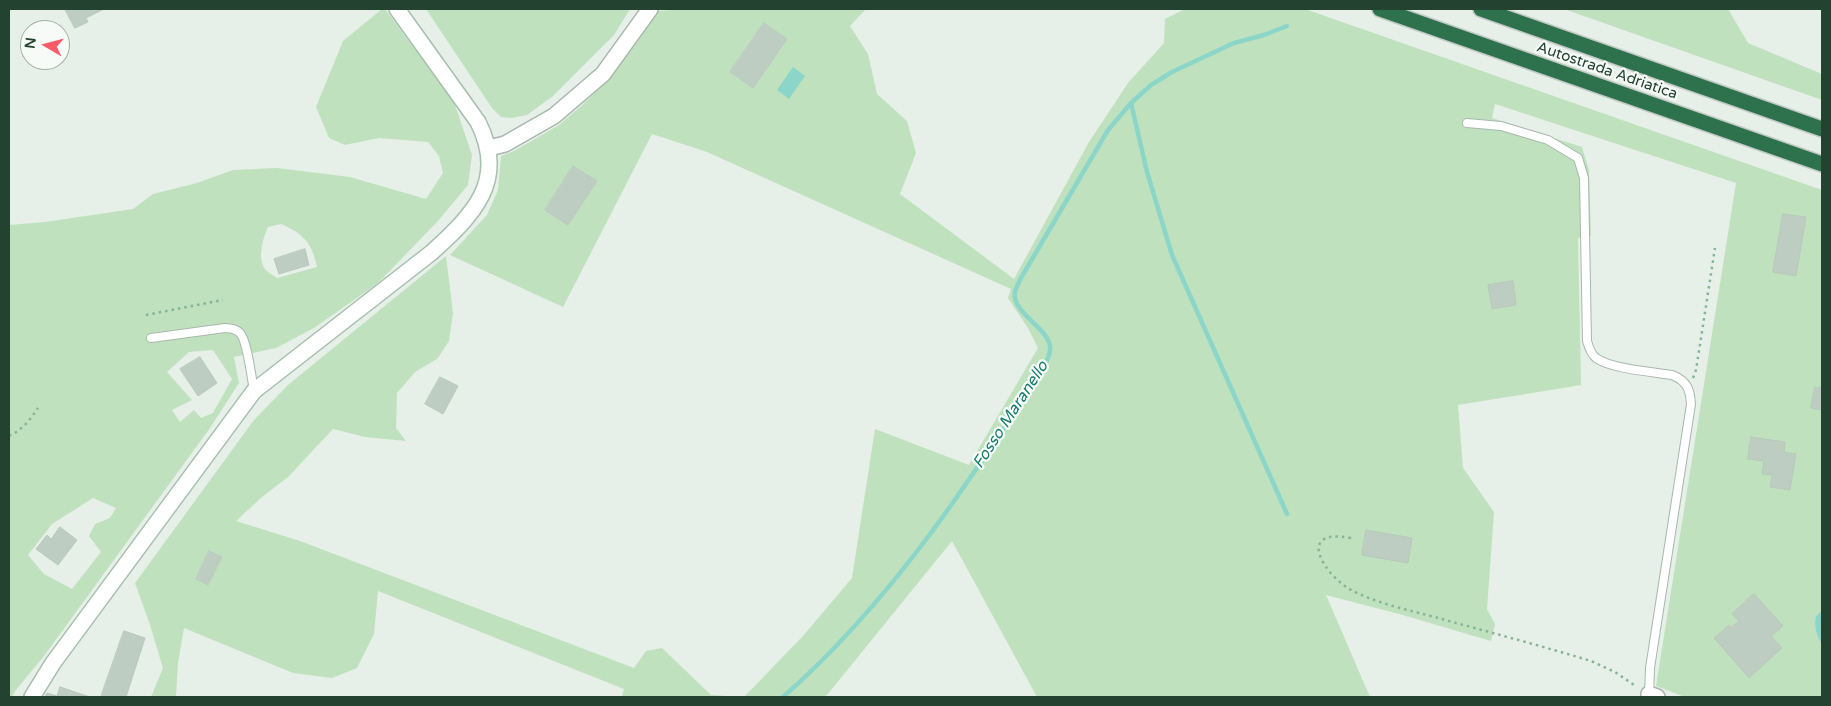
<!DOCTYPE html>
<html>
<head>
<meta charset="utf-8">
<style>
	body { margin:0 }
	#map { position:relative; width:1831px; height:706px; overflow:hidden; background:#e6efe8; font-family:"Varela Round",sans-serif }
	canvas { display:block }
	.frame { position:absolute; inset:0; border:10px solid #234330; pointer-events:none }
	.north { position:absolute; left:20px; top:20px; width:50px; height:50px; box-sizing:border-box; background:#f7fbf8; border:1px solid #a2b1a8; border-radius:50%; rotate:278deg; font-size:14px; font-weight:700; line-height:20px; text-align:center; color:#234330 }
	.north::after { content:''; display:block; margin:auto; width:18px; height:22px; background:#f85b69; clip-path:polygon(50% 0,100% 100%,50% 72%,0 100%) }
</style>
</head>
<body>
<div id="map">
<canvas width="1831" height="706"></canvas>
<div class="frame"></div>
<div class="north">N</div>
</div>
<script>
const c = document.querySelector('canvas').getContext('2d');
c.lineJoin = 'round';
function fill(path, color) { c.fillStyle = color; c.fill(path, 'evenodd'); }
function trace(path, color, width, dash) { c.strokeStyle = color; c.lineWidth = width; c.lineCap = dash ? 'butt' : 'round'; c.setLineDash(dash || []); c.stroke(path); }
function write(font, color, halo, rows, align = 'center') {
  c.font = font + ' "Varela Round",sans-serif'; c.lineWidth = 4.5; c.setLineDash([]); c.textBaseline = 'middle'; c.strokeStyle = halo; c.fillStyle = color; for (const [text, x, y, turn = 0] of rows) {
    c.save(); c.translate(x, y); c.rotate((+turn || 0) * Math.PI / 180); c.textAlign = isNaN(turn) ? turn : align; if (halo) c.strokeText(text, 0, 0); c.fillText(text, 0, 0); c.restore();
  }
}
fill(new Path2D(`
	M382,9H385L454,102L472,155L468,185L438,221L378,283L314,328L276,348L234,357L239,383L210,428L44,656L15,691L12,697H9V225L45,222L133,209L153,194L197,183L233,170L277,168L350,177L426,199L443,173L439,156L428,142L379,138L345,145L329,138L316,107L343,41ZM281,224C304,234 312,243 317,267L277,278C274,276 270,274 267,271C256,261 263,238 268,227ZM213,350L232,379L213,413L201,418L194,410L180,422L172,410L192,400L167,372L189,352ZM93,498L116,508L110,518L95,524L89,536L101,552L72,589L44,574L28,555L52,524Z
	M426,9H630L614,35L553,96L527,115L511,118L501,117L492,108Z
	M673,9H866L850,26L868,54L877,94L907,121L916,153L900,194L1014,279L1089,142L1128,83L1164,43L1165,19L1185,9H1305L1822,190V697H1685L1656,686L1736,183L1495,104L1492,118L1582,147L1589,170L1591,236L1578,238L1581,385L1458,405L1463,468L1494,512L1487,609L1495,624L1491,641L1399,614L1326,595L1370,697H1037L952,541L827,695L822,697H622L624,689L378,591L374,634L357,668L332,678L293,673L184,628L178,663L176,697H151L163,668L150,625L135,583L254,420L288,385L446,256L453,313L449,341L437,359L415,372L397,393L396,428L406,441L365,437L333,429L288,477L262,497L236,521L300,541L634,668L646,651L662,648L711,695L744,697L803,636L852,578L875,429L969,465L1038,348L1028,328L1008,298L1011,289L707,152L652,134L563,307L450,255L487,215L498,190L501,156L514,151L559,125L580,107L610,78L658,11L672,10ZM764,23L787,39L753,88L730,72ZM573,166L597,181L568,225L545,209ZM209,551L222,557L208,585L196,579Z
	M1564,9H1728L1748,43L1822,74V100Z`), '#c0e1be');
fill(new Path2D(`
	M793,67L805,76L789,99L777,90Z
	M1822,611V644C1816,635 1814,626 1816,616Z`), '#8cd6c9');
trace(new Path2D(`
	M1131,103L1147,172L1172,255L1287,514
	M783,697C890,603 969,483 1045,365C1048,358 1051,353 1050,346C1047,327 1011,312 1015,292C1016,288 1019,282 1021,278L1108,130L1131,103L1151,85L1172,72L1234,43L1264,35L1287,26`), '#8cd6c9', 4.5);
const building = new Path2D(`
	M65,9H104L86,18L88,22L75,28Z
	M764,23L787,39L753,88L730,72Z
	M573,166L597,181L568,225L545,210Z
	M1783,214L1806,217L1796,276L1773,272Z
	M305,249L309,265L279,274L274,259Z
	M1513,281L1516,305L1492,309L1488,285Z
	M200,357L217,383L198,396L180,369Z
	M440,377L458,386L443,414L425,404Z
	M1815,387L1822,388V410L1811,408Z
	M1751,437L1785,442L1784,452L1796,454L1790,490L1770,487L1772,475L1762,474L1764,461L1748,459Z
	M60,527L77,540L58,565L36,549L47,535L51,539Z
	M1366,530L1412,538L1408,563L1362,555Z
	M209,551L222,557L208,585L196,579Z
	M1754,594L1783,626L1771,636L1782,648L1749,678L1714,638L1729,625L1731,628L1739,621L1732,614Z
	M124,631L145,638L126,697H101Z
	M60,687L90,697H45L47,693L57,696Z`);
fill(building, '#becdc2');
trace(building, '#b8c9bc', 1);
const lane = new Path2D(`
	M1467,123L1501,126L1548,140L1578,158L1584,178L1587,341C1589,348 1591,354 1596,358C1611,369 1654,372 1672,375C1687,381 1690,389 1691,404L1650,668L1649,696
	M151,338L225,328C230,328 236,329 240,333C247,340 252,380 254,391`);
const street = new Path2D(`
	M489,148L505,144L554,116L603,74L650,9
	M1649,694L1657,697`);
const secondary = new Path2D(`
	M32,697L53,663L254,391L431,253C473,215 508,181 478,122L397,9`);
const highway = new Path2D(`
	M1380,9L1822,164
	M1481,9L1822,129`);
trace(lane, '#a8b8ad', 10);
trace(street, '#a8b8ad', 18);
trace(secondary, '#a6bfae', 18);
trace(highway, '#c1cac5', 18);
trace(new Path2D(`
	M146,315L223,300
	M1693,378L1696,370L1715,248
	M9,436C22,430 30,420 38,408
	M1351,538C1293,527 1325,578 1355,592C1382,605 1413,611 1442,619C1492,633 1542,646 1591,661L1615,672L1637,687`), '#85b496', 2.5, [2.5, 4]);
trace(lane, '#fff', 8);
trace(street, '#fff', 15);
trace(secondary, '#fff', 15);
trace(highway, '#2d714d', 15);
write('15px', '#234330', '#f7fbf8', [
	["Autostrada Adriatica",1607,71,19]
]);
write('italic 16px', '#1a7c6c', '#f7fbf8', [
	["Fosso Maranello",1011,415,-57]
]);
</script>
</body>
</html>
